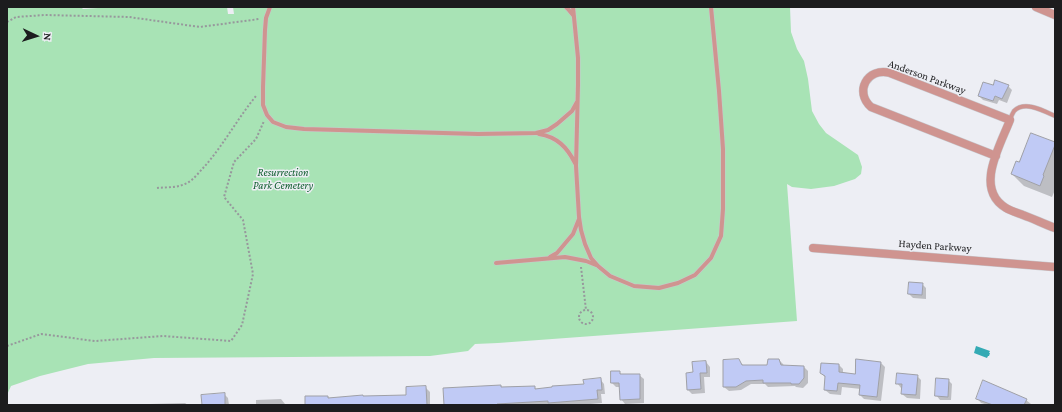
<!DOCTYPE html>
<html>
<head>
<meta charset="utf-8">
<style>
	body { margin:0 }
	#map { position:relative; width:1062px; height:412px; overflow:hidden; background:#edeef4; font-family:"Crimson Pro",serif }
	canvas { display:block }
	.frame { position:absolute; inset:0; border:8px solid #1c1c1e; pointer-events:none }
	.north { position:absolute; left:16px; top:16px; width:40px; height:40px; -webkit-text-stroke:3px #edeef4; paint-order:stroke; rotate:94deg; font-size:11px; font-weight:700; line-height:16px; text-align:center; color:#1c1c1e }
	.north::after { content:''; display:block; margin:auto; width:14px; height:18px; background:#1c1c1e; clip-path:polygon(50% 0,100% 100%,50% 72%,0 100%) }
</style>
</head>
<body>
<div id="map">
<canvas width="1062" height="412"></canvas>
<div class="frame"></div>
<div class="north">N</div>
</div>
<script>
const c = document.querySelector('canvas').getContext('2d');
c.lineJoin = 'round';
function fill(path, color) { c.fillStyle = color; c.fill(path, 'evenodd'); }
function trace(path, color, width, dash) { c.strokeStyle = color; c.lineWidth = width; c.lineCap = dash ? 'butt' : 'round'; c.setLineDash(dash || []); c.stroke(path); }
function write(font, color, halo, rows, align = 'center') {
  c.font = font + ' "Crimson Pro",serif'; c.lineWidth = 3; c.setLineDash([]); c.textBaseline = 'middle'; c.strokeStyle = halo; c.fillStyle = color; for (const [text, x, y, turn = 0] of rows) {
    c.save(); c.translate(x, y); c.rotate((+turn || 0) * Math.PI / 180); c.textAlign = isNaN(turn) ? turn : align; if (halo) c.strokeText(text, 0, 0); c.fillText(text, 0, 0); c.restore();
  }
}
fill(new Path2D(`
	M7,7H81L83,9L113,7H227L228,14H234L233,7H790L791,32L797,49L804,61L808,79L812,111L819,124L826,133L858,155L862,167L861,174L855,179L834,186L811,189L792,187L787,184L797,321L498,343L475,344L468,351L430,356L154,358L88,364L40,376L11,386L7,395Z`), '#a8e3b5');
fill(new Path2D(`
	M976,346L990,351L989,353H990L989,356H988L987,358L974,353Z`), '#34aab4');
fill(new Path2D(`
	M1008,86L1012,90L1007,103L999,100L997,104L983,100L979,96L994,87Z
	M1055,143V190L1052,197L1024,186L1012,174L1019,163Z
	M922,284L926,288V299L913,298L909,294Z
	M738,360L744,366H768L779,360L783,364L784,366L804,367L808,371V383L803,388L796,387L795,386L768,387L765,384H751L741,390L729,391L724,387Z
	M706,362L710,367V377H704L705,393L692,394L688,390L694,373Z
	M881,363L885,367L881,401L864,399L860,395L861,389L842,387L841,395L830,394L825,390L826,378L821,373L839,365L843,369V374L855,375Z
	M612,372H619L622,375H639L644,379V403L625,404L621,399L620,387H616L612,383Z
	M917,376L921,380L920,399L907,398L902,394L903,388H901L897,383Z
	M600,379L604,384L605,394H601L602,403L579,405H445L501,386L503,388L534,387L537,390L585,384Z
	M948,380L952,384L951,400H940L936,395Z
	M426,388L430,392V405H306L328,397L330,399L407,396Z
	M224,394L228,398L229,405H203Z
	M977,398L1026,400L1031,404L1030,405H988L981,403Z
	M281,399L285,404V405H256V400Z
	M185,403L188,405H150V404Z`), '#0003');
const building = new Path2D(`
	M995,80L1009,85L1002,99L995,96L993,101L978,96L983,82L993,85Z
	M1031,133L1055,142V145L1043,175L1044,176L1040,186L1011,174L1016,161L1019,162Z
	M909,282L923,283L922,295L908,294Z
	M739,359L742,365H767L768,359H779L781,365L804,366V378L799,384H791V383H763V380L746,381L736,387H723V360Z
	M856,359L881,362L877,397L859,395L860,385L838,383L837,391L824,390L825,376L820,373L821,363L839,364V372L855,374Z
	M706,361L707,373H700L701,389L687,390L686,373L693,372L692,362Z
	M611,371H620V374H640V399L620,400L619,383H611Z
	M897,373L918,375L916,395L901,394L902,384H896Z
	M601,378L602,390H597L598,399L548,403V401L497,404V405H444L443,388L501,385V387L535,386V389L552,387V386L584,384L583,380Z
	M936,378L949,379L948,397L935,396Z
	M983,380L1027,399L1024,405H993L976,399Z
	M426,386L427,405H305V396H328V398L363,395V396L406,395V387Z
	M225,393V405H202L201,395Z`);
fill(building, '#c0caf5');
trace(building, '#9fa0a6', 1);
const service = new Path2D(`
	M270,7L266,18L265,30L263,87V105L267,115L273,122L286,127L304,129L478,134L536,133L548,130L557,124L572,111L577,102
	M566,7L568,9L573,15
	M573,7L578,58V85L576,166L579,217L581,230L585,244L591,258L598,266L610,276L634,286L659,288L678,283L695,275L711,258L721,236L723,209V149L719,91L711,7
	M1010,120C1011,117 1012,114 1014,111C1025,100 1044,111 1055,116
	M539,134C557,137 567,147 575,163
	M550,257L557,253L573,234L579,219
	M496,263L565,257L586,261L596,265`);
const minor = new Path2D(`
	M1036,7L1055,15
	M996,156L871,107C854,92 867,67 890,73L1010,120C1000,146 974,189 1006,208C1011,211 1018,213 1023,215C1034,219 1044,224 1055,228
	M813,248L1055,267`);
trace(service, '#c7c8cd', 5);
trace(minor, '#c7c8cd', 9);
trace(new Path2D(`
	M7,22L16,17L45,15L129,17L200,27L259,19
	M157,188C166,187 176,188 185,184C193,181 199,172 205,166C224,144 238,118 256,96
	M7,238V262
	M581,267L586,310
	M579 317a7 7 0 1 1 14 0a7 7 0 1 1-14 0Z
	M7,346L41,334L95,341L163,336L231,341L242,325L253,274L243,220L224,197L234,162L256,139L264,121`), '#97989c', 2, [2, 2]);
trace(service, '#cf9490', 4);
trace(minor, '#cf9490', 8);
write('11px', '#1c1c1e', '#edeef4', [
	["Anderson Parkway",927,77,20],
	["Hayden Parkway",935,246,4]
]);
write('italic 11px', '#0d5c2d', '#edeef4', [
	["Resurrection",283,173],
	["Park Cemetery",283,186]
]);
</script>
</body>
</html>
